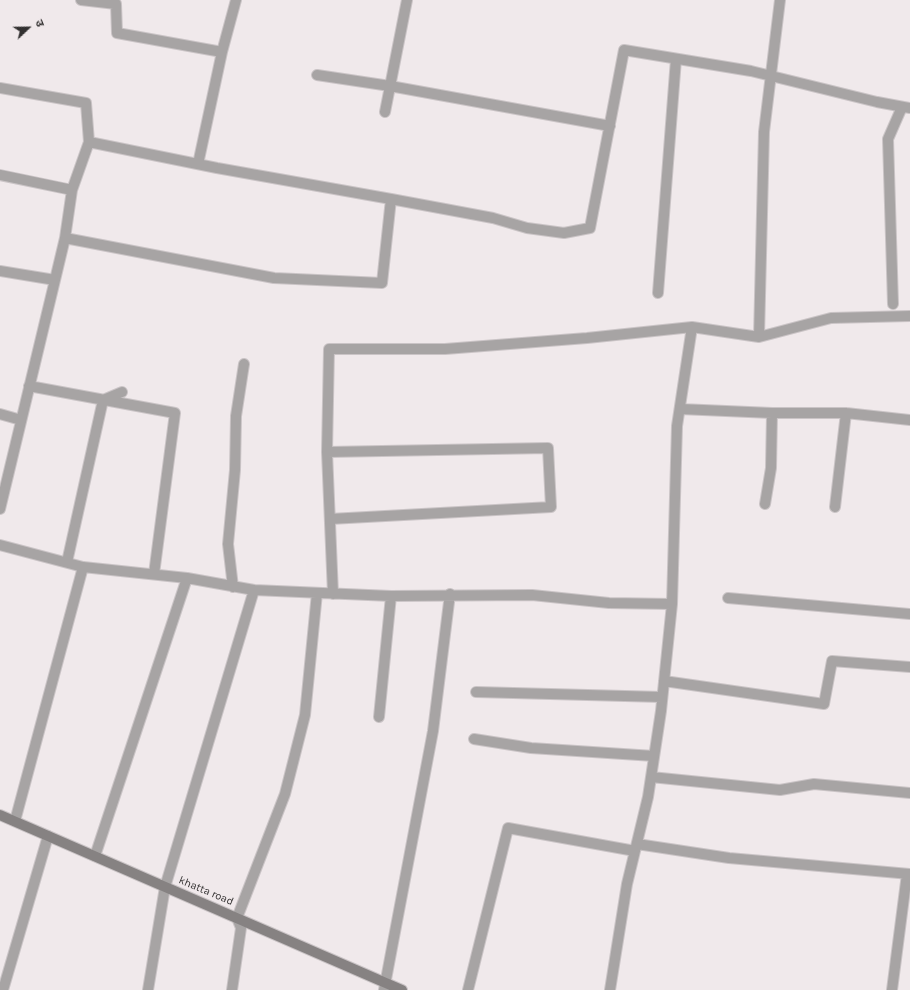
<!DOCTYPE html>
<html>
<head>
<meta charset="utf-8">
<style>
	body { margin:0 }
	#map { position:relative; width:910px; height:990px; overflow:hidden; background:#f0e9eb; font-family:Karla,"Noto Sans Devanagari",sans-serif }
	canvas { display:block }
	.north { position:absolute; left:8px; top:8px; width:40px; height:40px; -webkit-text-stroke:3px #f0e9eb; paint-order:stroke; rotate:68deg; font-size:11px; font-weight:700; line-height:16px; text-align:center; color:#323030 }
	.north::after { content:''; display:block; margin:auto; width:14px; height:18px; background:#323030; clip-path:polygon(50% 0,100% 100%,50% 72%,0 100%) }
</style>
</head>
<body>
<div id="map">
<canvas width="910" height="990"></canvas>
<div class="north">उ</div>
</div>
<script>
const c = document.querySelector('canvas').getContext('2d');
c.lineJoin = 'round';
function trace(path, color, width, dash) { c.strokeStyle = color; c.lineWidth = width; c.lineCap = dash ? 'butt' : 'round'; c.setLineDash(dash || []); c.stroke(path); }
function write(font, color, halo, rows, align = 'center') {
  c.font = font + ' Karla,sans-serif'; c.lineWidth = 3.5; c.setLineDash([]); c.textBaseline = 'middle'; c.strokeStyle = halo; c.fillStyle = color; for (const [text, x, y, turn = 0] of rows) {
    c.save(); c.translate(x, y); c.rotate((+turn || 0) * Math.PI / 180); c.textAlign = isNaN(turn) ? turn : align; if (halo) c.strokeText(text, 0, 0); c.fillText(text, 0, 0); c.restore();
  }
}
const street = new Path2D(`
	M81,0L116,4L117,33L222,52L236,0
	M780,0L764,132L759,337L831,318L910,316
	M317,75L390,86L610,126
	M0,88L86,103L89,142
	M385,112L407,0
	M198,164L222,52
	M0,175L72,190
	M391,199L493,218L527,228L564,233L590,228L624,50L751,71L877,102L910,108
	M0,271L55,280L0,509
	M55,280L65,238L274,278L382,283L391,199L217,168L89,142L72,190L65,238
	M658,293L676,59
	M893,304L888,139L902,107
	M692,327L759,337
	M29,386L175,413L154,574
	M680,409L772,413H846L910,420
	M0,414L21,420
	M327,452L329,349H445L587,338L692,327L677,426L672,604
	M765,504L771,468L772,413
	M835,507L846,413
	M330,519L551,507L548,448L327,452L333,594
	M0,545L83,567L187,578L95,856
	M67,562L103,400L122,392
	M233,587L228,544L235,470L236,416L244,364
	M254,590L391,596L532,595L609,603L672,604L661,711L648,797L627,884L610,990
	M728,598L910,614
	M664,681L824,704L832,661L910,667
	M476,692L662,697
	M379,717L391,596
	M474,739L531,748L654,756
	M651,777L780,790L814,784L910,793
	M15,821L83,567
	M637,844L729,858L910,874
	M3,990L48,836
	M148,990L165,887L254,590L187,578
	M232,990L241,928L237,918L285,794L305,715L317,593
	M384,990L433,731L450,594
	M468,990L508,828L635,851
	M892,990L907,874`);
const secondary = new Path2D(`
	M0,815L402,990`);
trace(street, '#cac4c6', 12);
trace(secondary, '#cac4c6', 12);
trace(street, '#a7a4a4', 10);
trace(secondary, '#868282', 10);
write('11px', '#323030', '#f0e9eb', [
	["khatta road",206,891,23]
]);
</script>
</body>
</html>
